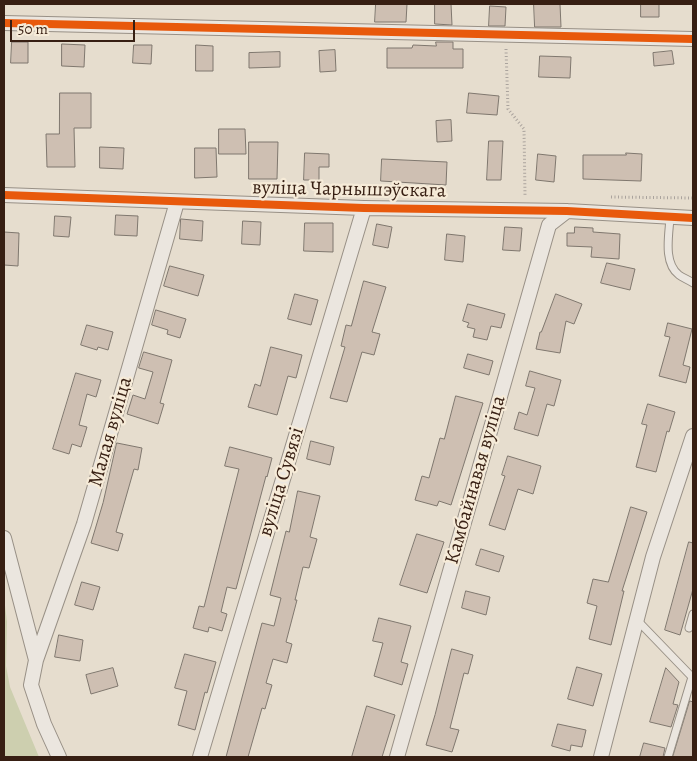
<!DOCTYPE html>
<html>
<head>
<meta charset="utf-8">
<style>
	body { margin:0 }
	#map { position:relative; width:697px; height:761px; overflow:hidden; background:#e6ddce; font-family:Alegreya,serif }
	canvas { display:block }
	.frame { position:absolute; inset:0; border:5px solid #371f13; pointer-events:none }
	.scale { position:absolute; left:10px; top:20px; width:125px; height:22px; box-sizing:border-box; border:2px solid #371f13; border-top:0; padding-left:6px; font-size:15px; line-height:18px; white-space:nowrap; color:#371f13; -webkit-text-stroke:4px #f6ebd8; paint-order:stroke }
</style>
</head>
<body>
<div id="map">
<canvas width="697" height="761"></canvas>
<div class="frame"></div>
<div class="scale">50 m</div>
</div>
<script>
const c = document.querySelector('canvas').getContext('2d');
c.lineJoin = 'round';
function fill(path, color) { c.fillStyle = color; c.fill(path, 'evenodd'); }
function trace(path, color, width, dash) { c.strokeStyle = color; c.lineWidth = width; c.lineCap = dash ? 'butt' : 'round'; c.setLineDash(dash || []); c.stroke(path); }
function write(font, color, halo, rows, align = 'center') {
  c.font = font + ' Alegreya,serif'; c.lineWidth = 4.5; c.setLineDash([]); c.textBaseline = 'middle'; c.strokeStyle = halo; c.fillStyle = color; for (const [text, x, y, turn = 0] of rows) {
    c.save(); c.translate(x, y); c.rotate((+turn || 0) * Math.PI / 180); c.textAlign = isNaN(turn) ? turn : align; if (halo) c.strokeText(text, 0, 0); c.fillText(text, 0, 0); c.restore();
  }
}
fill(new Path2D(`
	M4,597L7,622L6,666L10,687L39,757H4Z`), '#cdcfaf');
const building = new Path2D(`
	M376,4H407L406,22H375Z
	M435,4H451L452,25L435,24Z
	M534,4H560L561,27H535Z
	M641,4H659V17H641Z
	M490,6L506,7L505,26H489Z
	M12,42H28V63H11Z
	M436,42H453V49H463V68H387V48H412L413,45L436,46Z
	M62,44L85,45L84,67L62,66Z
	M134,45H152L151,64L133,63Z
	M196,45L213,46V71H196Z
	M335,50L336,71L320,72L319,51Z
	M672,51L674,64L654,66L653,53Z
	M280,52V67L249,68V53Z
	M540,56L571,57L570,78L539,77Z
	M60,93H91V128H74L75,167H47L46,134H59Z
	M469,93L499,96L497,115L467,113Z
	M451,120L452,141L437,142L436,121Z
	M219,129H245L246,154H219Z
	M489,141H503L501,180H487Z
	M249,142H278L277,179H249Z
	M100,147L124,148L123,169L100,168Z
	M195,148H216L217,177L195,178Z
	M305,153L329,154V167H319V180H304Z
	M626,153L642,154L641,181L583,179V155H626Z
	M538,154L556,156L554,182L536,180Z
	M382,159L447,162L446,185L381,181Z
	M116,215L138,216L137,236L115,235Z
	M55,216L71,217L69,237L54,236Z
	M181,219L203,221L202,241L180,239Z
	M243,221L261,222L260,245L242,244Z
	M305,223H333V252L304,251Z
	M377,224L392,227L388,248L373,245Z
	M505,227L522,228L520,251L503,250Z
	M575,227L593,228V232L620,234L619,259L591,257L592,247L567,246V233H574Z
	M4,232L19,233L18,266L4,265Z
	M447,234L465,236L463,262L445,260Z
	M607,263L635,269L630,290L601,283Z
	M170,266L204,275L198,296L164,286Z
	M364,281L386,287L372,332L380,334L374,355L362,352L347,402L330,398L345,347L341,346L346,325L351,326Z
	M295,294L318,300L311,325L288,319Z
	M556,294L582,304L574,324L566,321L560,353L536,349L540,332H541Z
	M468,304L505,314L501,328L491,326L487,340L473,337L475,329L467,327L469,323L463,321Z
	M156,310L186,319L180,338L167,334L168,330L152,325Z
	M668,323L692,329L683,365L690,367L686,383L659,376L670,337L665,336Z
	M87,325L113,332L108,350L98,347L97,350L81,345Z
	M271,347L302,355L296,378L288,376L277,415L248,407L255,384L260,386Z
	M144,352L172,360L160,403L164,404L158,424L127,414L133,395L145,399L153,372L139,368Z
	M468,354L493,361L489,375L464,368Z
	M530,371L561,380L554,406L547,404L538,436L514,429L519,412L527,415L535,388L526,386Z
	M76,373L101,380L96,397L87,394L79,425L87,427L81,447L72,444L69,454L53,449Z
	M456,396L483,403L451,505L439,501L437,506L415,500L422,476L429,478L440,438L444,439Z
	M648,404L675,412L669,432L667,431L656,472L636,467L647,425L642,424Z
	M311,441L334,447L330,465L307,459Z
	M117,443L142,448L138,470L134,469L116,532L123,534L118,551L91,543L103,503Z
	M230,447L272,458L267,477L266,476L236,589L227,587L221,612L227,614L222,631L209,627L208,632L193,628L199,606L204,607L239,469L225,466Z
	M508,456L541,466L533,494L518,489L505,530L489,525L505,476L502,475Z
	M298,491L320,496L310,537L317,539L309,568L303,567L295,600H297L286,642L292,644L287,663L273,659L266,683L272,685L265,709L262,708L248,757H226L262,623L274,626L281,598L270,595L286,531L289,532Z
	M631,507L647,512L622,591H624L611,645L589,639L597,606L587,603L593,579L608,582Z
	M417,534L444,542L427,593L400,585Z
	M689,542L693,543V589L680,635L665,630Z
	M481,549L504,556L499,572L476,565Z
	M82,582L100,587L93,610L75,605Z
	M466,591L490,597L486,615L462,608Z
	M379,618L411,626L401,662L408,664L402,685L374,676L383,643L373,641Z
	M59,635L83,640L80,661L55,657Z
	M452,649L473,655L468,674L464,673L450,728L459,730L452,752L426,745L435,715Z
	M185,654L216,662L207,693L205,692L195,730L178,725L187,691L175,688Z
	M577,667L602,674L593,706L568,699Z
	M113,668L118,686L91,694L86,675Z
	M666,668L679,682L673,704L678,705L671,727L650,722Z
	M690,701L693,702V757H673Z
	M367,706L395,715L382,757H352Z
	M558,724L586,730L582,747L571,745L570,751L552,746Z
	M644,743L665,748L663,757H640Z`);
fill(building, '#cebfb2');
trace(building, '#7f776e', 1);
const lane = new Path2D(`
	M670,218C669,235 663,263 679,275C683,278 689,280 693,283
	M637,620L692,677L668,757
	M689,628L693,614`);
const street = new Path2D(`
	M4,23L693,39
	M4,195L364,208L567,211L693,218
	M4,538L36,660L31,685L44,724L59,757
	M36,660L84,524L177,202
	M200,757L364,208
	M397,757L549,225L567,211
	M601,757L653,557L693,436`);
trace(lane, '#989086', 9);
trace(street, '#989086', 16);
trace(new Path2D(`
	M506,49L508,109L524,129L525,195
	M611,197L693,198`), '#aaa39d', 3, [1, 2.5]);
trace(lane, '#ebe6df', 7);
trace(street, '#ebe6df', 14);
trace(new Path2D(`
	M4,23L693,39
	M4,195L364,208L567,211L693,218`), '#e8590c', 8);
write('20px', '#371f13', '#f6ebd8', [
	["вуліца Чарнышэўскага",349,190,1],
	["Малая вуліца",111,432,-74],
	["Камбайнавая вуліца",476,480,-74],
	["вуліца Сувязі",282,482,-73]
]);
</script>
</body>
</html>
